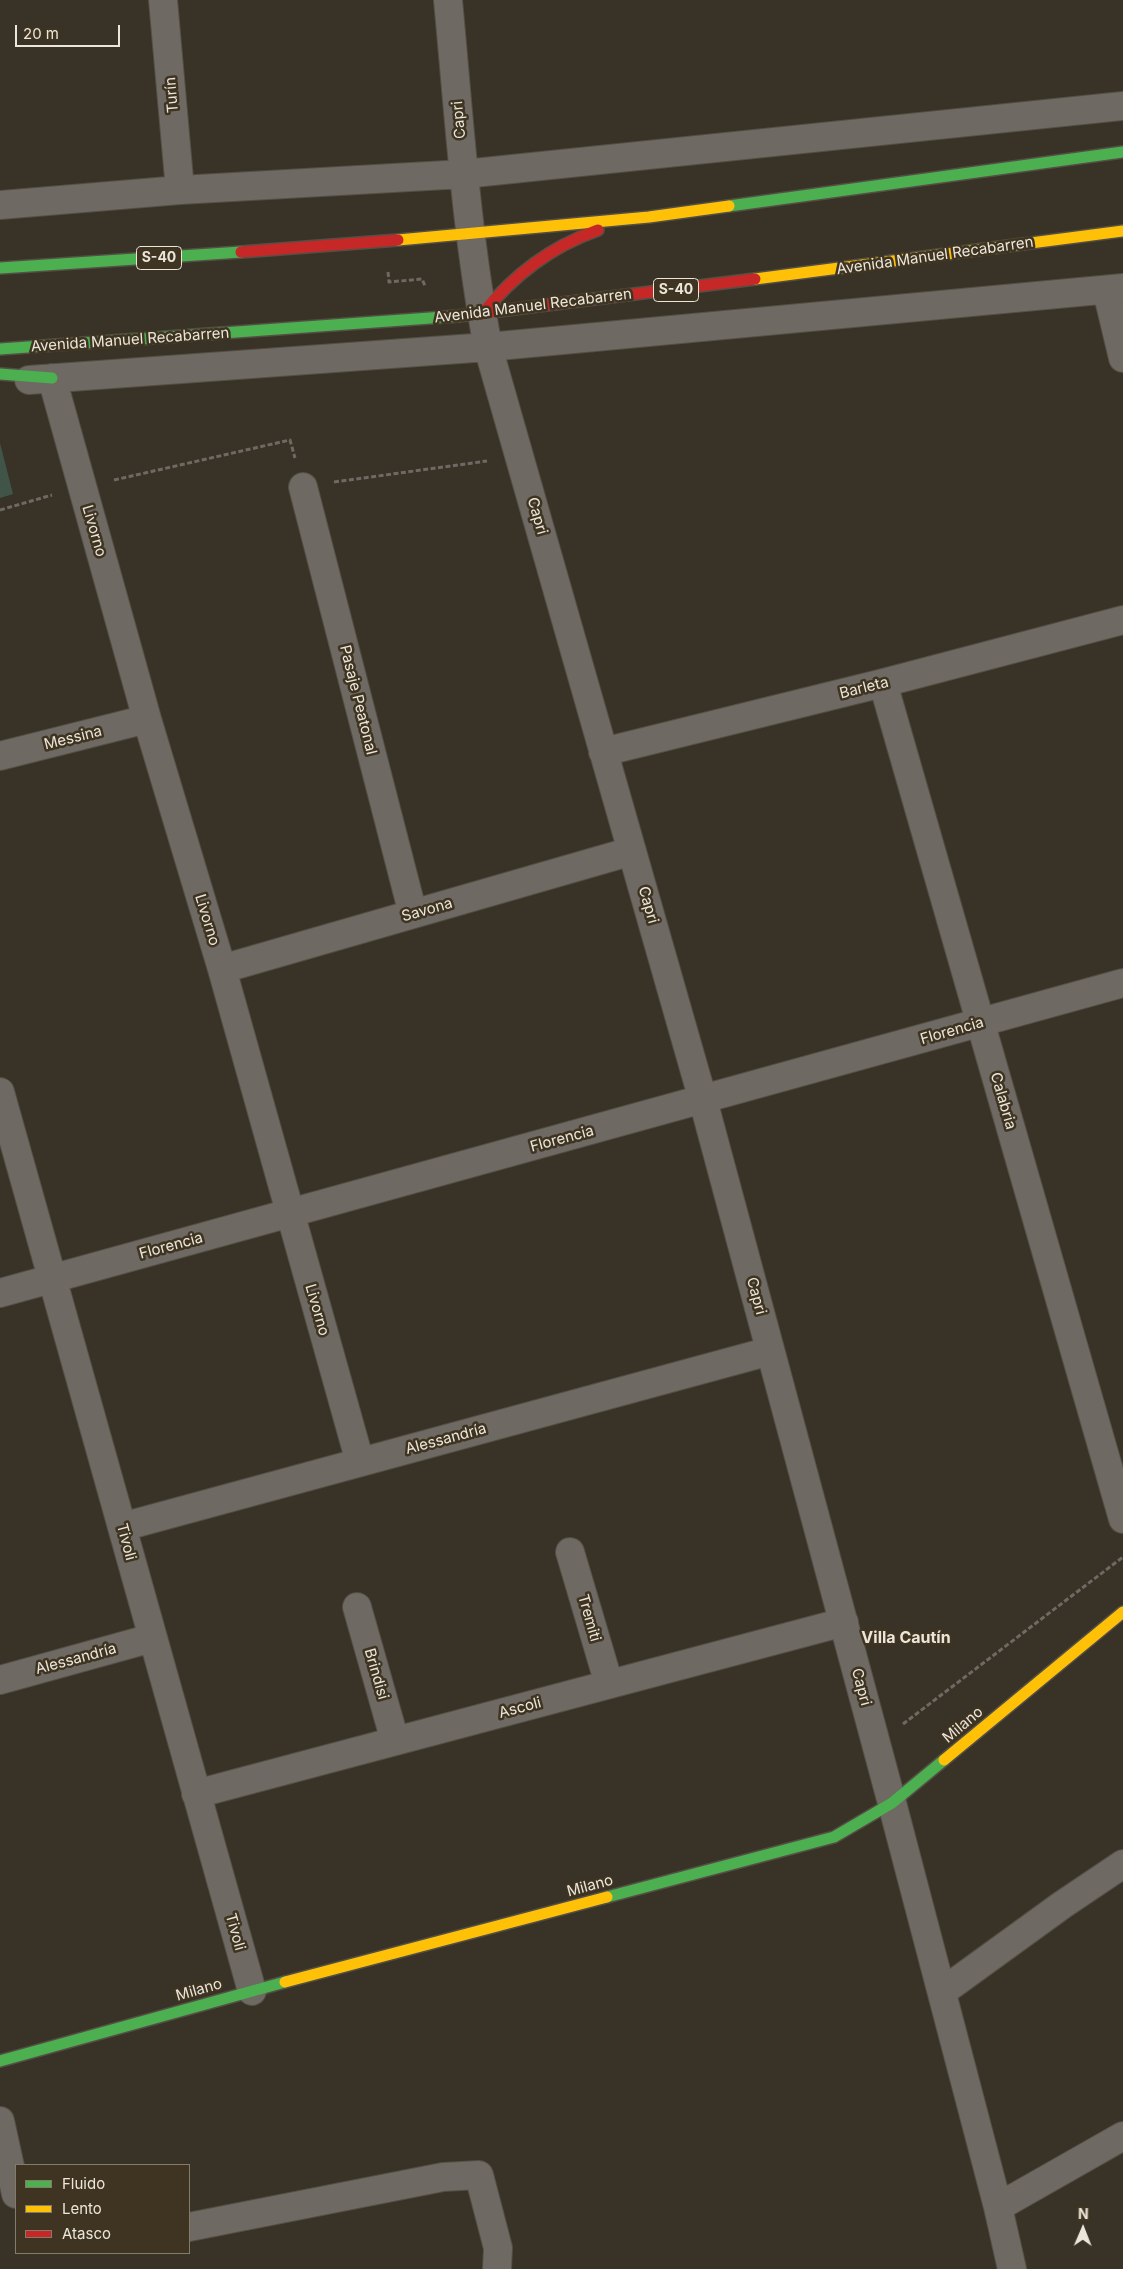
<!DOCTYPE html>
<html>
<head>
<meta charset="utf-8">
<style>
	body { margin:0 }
	#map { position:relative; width:1123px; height:2269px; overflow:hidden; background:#383227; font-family:Inter,sans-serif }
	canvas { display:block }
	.legend { position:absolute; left:15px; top:2164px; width:175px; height:90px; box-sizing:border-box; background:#3e3421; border:1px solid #847b6b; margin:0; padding:6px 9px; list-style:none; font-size:15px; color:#ece6da }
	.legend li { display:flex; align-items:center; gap:10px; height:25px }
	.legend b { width:25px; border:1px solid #847b6b }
	.north { position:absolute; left:1058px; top:2204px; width:50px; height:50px; -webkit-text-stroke:4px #3e3421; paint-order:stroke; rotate:1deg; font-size:14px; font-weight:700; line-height:20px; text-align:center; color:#ece6da }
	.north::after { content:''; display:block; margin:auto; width:18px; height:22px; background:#ece6da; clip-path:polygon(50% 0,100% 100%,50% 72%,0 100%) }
	.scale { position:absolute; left:15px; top:25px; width:105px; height:22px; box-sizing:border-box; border:2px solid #ece6da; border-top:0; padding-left:6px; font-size:15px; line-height:18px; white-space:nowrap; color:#ece6da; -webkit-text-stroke:4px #3e3421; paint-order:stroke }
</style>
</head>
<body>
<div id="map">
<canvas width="1123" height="2269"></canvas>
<ul class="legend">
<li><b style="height:6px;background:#4caf50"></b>Fluido</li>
<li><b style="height:6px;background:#ffc107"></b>Lento</li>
<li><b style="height:6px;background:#c62828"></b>Atasco</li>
</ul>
<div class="north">N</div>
<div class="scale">20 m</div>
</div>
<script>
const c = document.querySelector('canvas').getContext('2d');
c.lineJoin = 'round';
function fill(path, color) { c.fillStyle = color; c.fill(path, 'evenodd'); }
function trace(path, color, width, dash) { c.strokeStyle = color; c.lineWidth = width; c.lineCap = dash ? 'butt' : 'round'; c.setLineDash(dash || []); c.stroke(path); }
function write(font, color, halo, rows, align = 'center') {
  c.font = font + ' Inter,sans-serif'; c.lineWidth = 5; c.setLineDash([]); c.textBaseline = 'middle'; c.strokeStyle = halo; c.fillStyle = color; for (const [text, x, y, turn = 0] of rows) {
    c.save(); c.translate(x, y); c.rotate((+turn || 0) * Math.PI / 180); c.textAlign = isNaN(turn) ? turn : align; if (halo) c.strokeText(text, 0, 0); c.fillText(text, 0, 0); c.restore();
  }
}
fill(new Path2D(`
	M0,443L13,494L0,498Z`), '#405548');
const street = new Path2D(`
	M163,0L180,190
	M448,0C459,116 466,232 488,347L703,1100L892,1803L998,2207L1012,2269
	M0,205L180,190L464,174L1123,106
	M1107,291L1123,358
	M52,378L147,719L222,969L360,1462
	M29,380L488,347L1123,288
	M303,487L413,914
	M883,683L1123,1519
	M603,752L883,683L1123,620
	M0,756L147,719
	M222,969L632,851
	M0,1092L252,1991
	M0,1293L1123,983
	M122,1527L770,1351
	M570,1552L609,1684
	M357,1607L395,1741
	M0,1680L152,1638
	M196,1794L844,1622
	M942,1992L1062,1905L1123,1864
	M0,2121L16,2194
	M998,2207L1123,2136
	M189,2227L443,2177L479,2175L498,2248L497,2269`);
const fast = new Path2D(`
	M729,206L1123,152
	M0,268L241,252
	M0,349L458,316
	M0,374L52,378
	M607,1897L834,1837L892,1803L944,1760
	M0,2061L285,1982`);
const slow = new Path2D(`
	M398,240L649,217L729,206
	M755,279L1123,231
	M944,1760L1123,1612
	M285,1982L607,1897`);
const jam = new Path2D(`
	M241,252L398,240
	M482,314C514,275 550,247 598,230
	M458,316L755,279`);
trace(street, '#544f45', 30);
trace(fast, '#544f45', 14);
trace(slow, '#544f45', 14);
trace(jam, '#544f45', 14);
trace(new Path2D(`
	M388,272L389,282L422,279L425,286
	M114,480L290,440L295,458
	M334,482L487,461
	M0,510L52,495
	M903,1724L1123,1557`), '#6e6a63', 3, [5, 2.5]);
trace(street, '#6e6962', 28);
trace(fast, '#4caf50', 11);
trace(slow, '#ffc107', 11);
trace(jam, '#c62828', 11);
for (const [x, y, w] of [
	[159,258,45],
	[676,290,45]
]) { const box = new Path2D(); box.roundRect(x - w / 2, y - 11.5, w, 23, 4); c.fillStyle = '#3e3421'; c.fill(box); trace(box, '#ece6da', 1); }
write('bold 14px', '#ece6da', null, [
	["S-40",159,258],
	["S-40",676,290]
]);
write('15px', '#ece6da', '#3e3421', [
	["Turín",172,95,-95],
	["Capri",459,120,-95],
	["Avenida Manuel Recabarren",935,256,-8],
	["Avenida Manuel Recabarren",533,306,-7],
	["Avenida Manuel Recabarren",130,340,-4],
	["Capri",537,516,74],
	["Livorno",94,531,74],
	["Barleta",864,688,-14],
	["Pasaje Peatonal",358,700,76],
	["Messina",73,738,-14],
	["Capri",648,905,74],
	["Savona",427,910,-16],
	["Livorno",207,920,73],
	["Florencia",952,1031,-16],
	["Calabria",1003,1101,74],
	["Florencia",562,1139,-15],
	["Florencia",171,1246,-15],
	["Capri",756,1296,75],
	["Livorno",317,1310,74],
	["Alessandría",446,1439,-15],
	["Tivoli",126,1542,75],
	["Tremiti",589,1618,74],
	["Alessandría",76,1659,-15],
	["Brindisi",376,1674,74],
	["Capri",861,1687,75],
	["Ascoli",520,1708,-15],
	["Milano",963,1725,-40],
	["Milano",590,1886,-15],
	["Tivoli",235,1932,74],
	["Milano",199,1990,-16]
]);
write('bold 16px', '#ece6da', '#3e3421', [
	["Villa Cautín",906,1638]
]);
</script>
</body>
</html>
